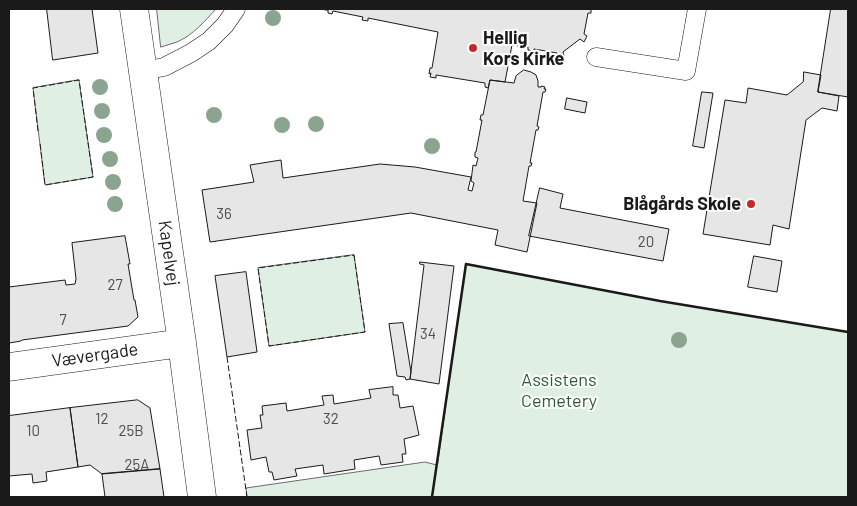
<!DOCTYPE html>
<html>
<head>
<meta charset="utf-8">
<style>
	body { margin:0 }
	#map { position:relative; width:857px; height:506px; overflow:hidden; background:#fff; font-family:Barlow,sans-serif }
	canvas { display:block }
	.frame { position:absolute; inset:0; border:10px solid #1a1a1a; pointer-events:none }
</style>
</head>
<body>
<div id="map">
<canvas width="857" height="506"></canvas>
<div class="frame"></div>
</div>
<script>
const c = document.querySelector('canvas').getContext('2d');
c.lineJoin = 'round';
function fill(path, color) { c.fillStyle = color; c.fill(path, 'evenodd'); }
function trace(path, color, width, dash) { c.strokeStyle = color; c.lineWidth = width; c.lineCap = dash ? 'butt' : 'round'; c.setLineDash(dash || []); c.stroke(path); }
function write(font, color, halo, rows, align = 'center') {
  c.font = font + ' Barlow,sans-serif'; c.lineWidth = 4; c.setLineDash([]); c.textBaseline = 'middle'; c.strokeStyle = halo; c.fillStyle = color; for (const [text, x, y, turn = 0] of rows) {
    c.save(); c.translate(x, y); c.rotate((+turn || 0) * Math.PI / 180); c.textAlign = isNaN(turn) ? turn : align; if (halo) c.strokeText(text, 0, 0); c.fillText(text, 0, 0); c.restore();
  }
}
const green = new Path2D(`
	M157,9H216C205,21 193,35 177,42C172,44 166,45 161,47Z
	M79,80L93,177L45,185L33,88Z
	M354,255L365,332L269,346L258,268Z
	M466,264L660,301L848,332V497H247L246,488L425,462L437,465Z`);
fill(green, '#e0efe3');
trace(green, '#6a6a6a', 1);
const building = new Path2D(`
	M47,9H92L98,53L53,60Z
	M325,9H591V13H588L584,34L587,36L584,42L580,39L563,52L564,56L558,57L557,53L534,49V51L528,50V47L512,45L505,82L490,80L488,88L485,87V83L436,75V78L430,77L431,73L429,74L430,68H432L438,32L368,18V21L362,20L363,17L333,11L332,14L328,13V10H325Z
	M831,9H848V97L818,92Z
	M524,70L531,72L536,75L538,81V87H541V86L545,87L544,89H546L545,92H543L537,126L539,127L538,130H536L530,163H532L531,166H529L523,201L537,203L527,252L495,245L498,230L411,213L210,242L202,190L254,182L250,165L281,160L283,178L380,164L415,167L471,177L468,190L472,191L474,183L471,181L473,165L476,166L478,158L475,157V152H476L482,120H480L481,115H483L490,80L514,83L516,76Z
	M804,72L821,75L818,92L839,96L837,111L822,108L806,120L789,229L773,225L770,245L703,234L725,100L746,103L748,88L787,95L803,82Z
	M702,92L713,93L704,148L693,146Z
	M567,98L587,102L585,113L565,109Z
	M540,188L563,194L560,208L669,229L663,261L529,236Z
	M125,236L130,264H128L134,300H135L138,317L128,326L22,340L21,341L9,343V287L65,280L66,285L75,284L76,279L72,243Z
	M754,256L782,261L777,292L748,287Z
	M420,262L454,266L439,384L410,379L424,265L420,264Z
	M246,272L257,352L227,357L215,276Z
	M403,323L411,372L410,379L406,380L405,377L397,376L389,324Z
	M393,387V395H398L400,408L413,406L419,435L404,439L406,454H402L403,462L381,465L379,456L354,460L355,469L324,474L323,465L295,469L297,476L274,480L272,472H269L266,457L251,460L247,430L262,428L260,415H263L262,406L286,403L287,411L324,405L322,396L333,395L334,404L371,398L369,390Z
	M138,400L150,408L160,469L102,474L90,465L78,467L70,408Z
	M70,408L78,467L46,472L47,481L33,483L32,474L9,476V416Z
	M160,469L164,497H105L102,474Z`);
fill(building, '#e6e6e6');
trace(building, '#1a1a1a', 1);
const service = new Path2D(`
	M596,57L686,71L697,9
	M143,71L164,67L191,53L209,41L225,25L236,9`);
const minor = new Path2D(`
	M134,9L182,343L202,497
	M9,367L182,343`);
trace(service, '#1a1a1a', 19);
trace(minor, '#1a1a1a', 29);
trace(service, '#fff', 18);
trace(minor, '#fff', 28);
trace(new Path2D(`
	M38,131L33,88L79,80L93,177L45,185L40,143
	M354,255L365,332L269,346L258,268Z
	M227,357L247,497`), '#1a1a1a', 1, [6, 2.5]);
trace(new Path2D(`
	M432,497L466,264L660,301L848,332`), '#1a1a1a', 2.5);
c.fillStyle = '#8aa48f';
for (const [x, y] of [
	[273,18],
	[100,87],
	[102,111],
	[214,115],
	[316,124],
	[282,125],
	[104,135],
	[432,146],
	[110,159],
	[113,182],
	[115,204],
	[679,340]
]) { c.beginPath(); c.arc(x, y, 8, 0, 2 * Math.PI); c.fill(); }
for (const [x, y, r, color] of [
	[473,48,5,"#c62828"],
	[751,204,5,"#c62828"]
]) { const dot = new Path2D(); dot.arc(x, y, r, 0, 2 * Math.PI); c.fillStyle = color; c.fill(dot); trace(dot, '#fff', 2); }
write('15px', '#4d4d4d', null, [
	["36",224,214],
	["20",646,242],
	["27",115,285],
	["7",63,320],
	["34",428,334],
	["12",102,419],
	["32",331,419],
	["10",33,431],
	["25B",131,431],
	["25A",137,465]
]);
write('bold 18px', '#1a1a1a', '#fff', [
	["Hellig",483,38],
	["Kors Kirke",483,59],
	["Blågårds Skole",741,204,"right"]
], 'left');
write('18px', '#1a1a1a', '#fff', [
	["Kapelvej",169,253,82],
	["Vævergade",95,355,-8]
]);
write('18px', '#2b5a34', '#fff', [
	["Assistens",559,380],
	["Cemetery",559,401]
]);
</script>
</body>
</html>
